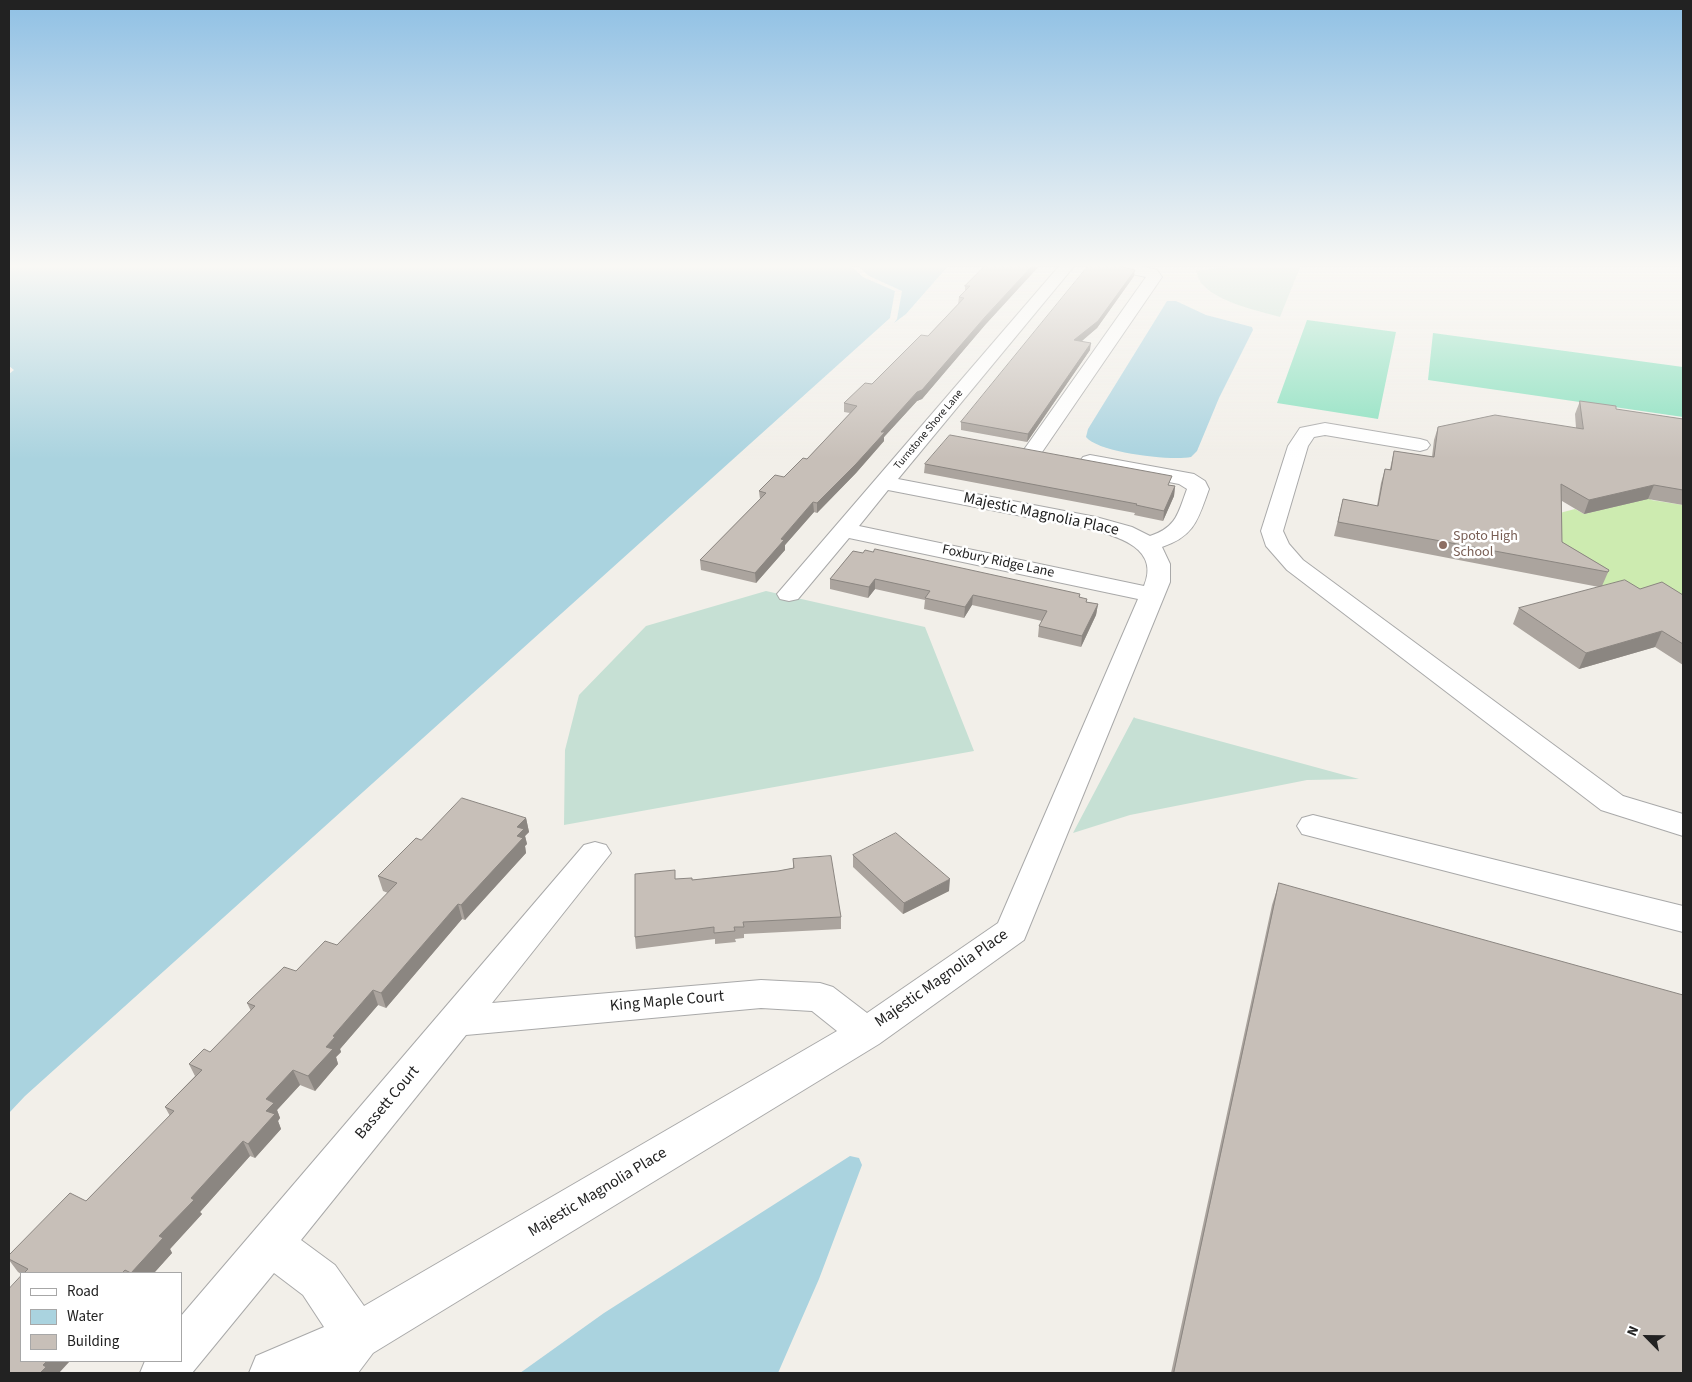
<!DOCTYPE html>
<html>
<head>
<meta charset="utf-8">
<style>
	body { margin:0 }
	#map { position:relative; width:1692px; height:1382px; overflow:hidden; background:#f2efe9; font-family:"Source Sans 3",sans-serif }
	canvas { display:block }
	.frame { position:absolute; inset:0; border:10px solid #222; pointer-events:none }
	.legend { position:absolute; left:20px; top:1272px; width:162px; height:90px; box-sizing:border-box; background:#fff; border:1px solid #a7a7a7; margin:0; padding:6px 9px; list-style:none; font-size:15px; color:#222 }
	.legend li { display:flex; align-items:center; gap:10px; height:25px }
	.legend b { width:25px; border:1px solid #a7a7a7 }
	.north { position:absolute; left:1622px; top:1312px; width:50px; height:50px; -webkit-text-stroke:4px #fff; paint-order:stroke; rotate:293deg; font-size:14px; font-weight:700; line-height:20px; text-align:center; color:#222 }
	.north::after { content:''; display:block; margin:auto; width:18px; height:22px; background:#222; clip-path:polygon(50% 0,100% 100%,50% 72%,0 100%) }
</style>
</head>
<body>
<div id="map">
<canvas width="1692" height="1382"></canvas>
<div class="frame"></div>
<ul class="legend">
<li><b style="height:6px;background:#fff"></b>Road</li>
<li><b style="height:14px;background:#aad3df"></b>Water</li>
<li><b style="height:14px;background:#c7bfb8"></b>Building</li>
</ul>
<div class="north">N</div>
</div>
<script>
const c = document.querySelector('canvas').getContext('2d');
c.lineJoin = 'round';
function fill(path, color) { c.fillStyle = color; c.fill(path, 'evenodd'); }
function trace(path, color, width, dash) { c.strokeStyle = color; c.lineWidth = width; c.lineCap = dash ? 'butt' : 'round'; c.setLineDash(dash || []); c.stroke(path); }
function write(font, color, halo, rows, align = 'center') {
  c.font = font + ' "Source Sans 3",sans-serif'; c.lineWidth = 5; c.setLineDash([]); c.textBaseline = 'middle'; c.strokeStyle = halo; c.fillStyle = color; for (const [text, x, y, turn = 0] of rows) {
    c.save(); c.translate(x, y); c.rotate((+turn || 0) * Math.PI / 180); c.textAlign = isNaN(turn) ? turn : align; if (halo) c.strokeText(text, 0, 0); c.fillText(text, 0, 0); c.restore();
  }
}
fill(new Path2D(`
	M1650,498L1651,500L1683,505V615L1633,604L1556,557V514L1575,509L1584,514Z`), '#cdebb0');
fill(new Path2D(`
	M1238,265H1301L1280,317C1258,311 1218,302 1203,285C1199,282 1198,276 1196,271Z
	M766,591L925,627L974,751L564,825L565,750L579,695L646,626Z
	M1134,717L1135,718L1359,779L1307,780L1130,815L1073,833Z`), '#c6e0d4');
fill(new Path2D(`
	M1307,320L1396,332L1378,419L1277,403Z
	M1433,333L1683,367V417L1428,380Z`), '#88e0be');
fill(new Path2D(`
	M9,265H850L863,277L895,291L890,318L25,1096L9,1113V374L14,370L9,366Z
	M857,265H949L906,314L894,323L897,319L902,291L869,276Z
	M1167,301H1176L1206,315L1252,327L1253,330L1219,398L1197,451L1191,457C1171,461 1099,453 1086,437L1088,429Z
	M850,1156L859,1158L862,1165L819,1279L778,1373H520L604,1313Z`), '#aad3df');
const minor = new Path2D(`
	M1060,265H1075L898,479L1096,517L1132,527L1150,536C1177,527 1178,513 1187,489L1179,484L1083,465L1080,461L1083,457L1090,455L1194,474L1205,481L1209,489C1198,519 1195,536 1162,547L1170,564V582L1024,940L879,1044L373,1353L358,1373H249L256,1356L324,1327L303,1295L274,1273L192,1373H140L145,1361H181V1316L584,845L595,842L606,845L611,853L492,1003L761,980L820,983L833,987L867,1013L998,923L1138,599L849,538L798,599L789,601L780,599L777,594ZM888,490L1094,530C1119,537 1160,549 1144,586L859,526ZM761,1008L812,1011L837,1031L364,1306L335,1265L301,1240L466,1035Z
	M1103,265C1121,265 1139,265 1157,270L1162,277L1040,455L1033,457L1026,455L1023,451L1146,277L1105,268Z
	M1325,423L1420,439L1427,441L1430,445L1427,449L1420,451L1325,435L1314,437L1308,446L1283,531L1289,544L1303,560L1623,796L1683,814V836L1601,810L1287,570L1266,546L1261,531L1288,446L1300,428Z
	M1313,815L1683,906V932L1302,834L1297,826L1302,818Z`);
trace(minor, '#a9a9a9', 2);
fill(minor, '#fff');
fill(new Path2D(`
	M986,265H1040L985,325L922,399L917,401L884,437V441L856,473L817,513L814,512L785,545V550L756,583L701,570L700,560L760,499L759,491L784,477L807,459L850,413L844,412V403L872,384L928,336L958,304L959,297L965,291V286Z
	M1134,276L1097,328L1081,341L1090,350L1027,442L961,430V422Z
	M1580,401L1616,409L1683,419V505L1648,499L1584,514L1562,501V542L1609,570L1602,586L1640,589L1683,595V665L1655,647L1579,669L1513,624L1519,608L1599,587L1334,536L1343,499L1377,506L1381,483L1385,469H1390L1394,451L1432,457L1434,440L1438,427L1576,428L1575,414Z
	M925,464L1170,485L1175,486L1174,496L1163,521L1134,515L1135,513L924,473Z
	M853,551L1080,597L1087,602L1098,604L1096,615L1081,647L1038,637L1039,626L1042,621L972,605L964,618L924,609L925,600L875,589L868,598L830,589V579Z
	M526,818L529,832L525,836L527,844L525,846L526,853L465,920L462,919L386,1008L378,1005L340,1049L341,1052L336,1057L338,1064L315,1091L300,1085L277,1110L280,1118L278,1121L281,1129L255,1158L250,1156L200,1212L202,1214L170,1249L172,1253L154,1273H21V1274L18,1272L9,1260V1255L86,1201L170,1116L165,1107L195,1076L189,1064L210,1052L251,1011L247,1003L337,945L388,893L383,891L378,876L421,840Z
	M853,855L949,891L903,914L853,867Z
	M793,859L841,917V929L744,934V938L735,939L736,942L715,944V939L636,949L635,937L676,879L692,880L778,871L793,868Z
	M1279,883L1683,1373H1171L1272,905Z`), '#aba49e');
fill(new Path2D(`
	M1033,265H1040L985,325L922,399L917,401L884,437V441L856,473L817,513V503L881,432Z
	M1135,270L1134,276L1097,328L1074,348V340Z
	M1091,343L1090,350L1027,442L1028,434Z
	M1654,485L1648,499L1584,514L1589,500Z
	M1175,486L1174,496L1163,521L1164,511Z
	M813,502L814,512L785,545V550L756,583L755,573L781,539Z
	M875,579V589L868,598L869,587Z
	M973,595L972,605L964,618L965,607Z
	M1098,604L1096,615L1081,647L1082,636Z
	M1662,631L1655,647L1579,669L1586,653Z
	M526,818L529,832L525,836L527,844L525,846L526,853L465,920L461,905L517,836V827Z
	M950,879L949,891L903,914L904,903Z
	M458,904L462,919L386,1008L381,993Z
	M373,990L378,1005L340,1049L341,1052L336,1057L338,1064L315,1091L308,1076L333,1036Z
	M293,1070L300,1085L277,1110L280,1118L278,1121L281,1129L255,1158L248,1144L266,1111V1099Z
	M243,1141L250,1156L200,1212L202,1214L170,1249L172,1253L154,1273H131L159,1236L191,1198Z
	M47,1361H70L59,1373H40L43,1365Z`), '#8b8681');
const building = new Path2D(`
	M986,265H1033L985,317L922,390L917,392L881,432H885L856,464L817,503L813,502L781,539L784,540L755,573L700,560L766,493L759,491L775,475L784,477L803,458L807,459L857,406L844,403L865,383L872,384L921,335L928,336L964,298L959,297L970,286H965Z
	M1089,265H1115L1135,270L1098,321L1074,340L1091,343L1028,434L961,422Z
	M1580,401L1616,406V409L1683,419V490L1654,485L1589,500L1561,484L1562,542L1609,570L1608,572L1338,522L1343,499L1378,506L1385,469L1391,470L1394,451L1434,457L1438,427L1495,415L1583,429Z
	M950,435L1172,476L1168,485L1175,486L1164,511L1136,505L1137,504L925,464Z
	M875,549L1080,594L1079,597L1087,599L1086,602L1098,604L1082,636L1039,626L1047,611L973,595L965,607L925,598L930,591L875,579L869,587L830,579L853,551L863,553L865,550L873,552Z
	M1625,580L1640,589L1662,582L1683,595V644L1662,631L1586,653L1519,608Z
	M462,798L526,818L517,827L524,829L517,836L523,838L461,905L458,904L381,993L373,990L333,1036L335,1037L326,1047L333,1049L308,1076L293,1070L266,1099L274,1103L266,1111L275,1114L248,1144L243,1141L191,1198L194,1200L159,1236L163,1238L131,1273L125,1270L122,1273H24L28,1269L9,1259V1255L70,1193L86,1201L174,1111L165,1107L202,1070L189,1064L204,1049L210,1052L255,1006L247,1003L284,967L296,971L325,941L337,945L397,883L378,876L416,838L421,840Z
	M896,833L950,879L904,903L853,855Z
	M831,856L841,917L743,922L744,927H734L735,931L714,933V927L635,937V874L675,870V879L692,878V880L778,871L794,868L793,859Z
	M1279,883L1683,995V1373H1174Z
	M21,1276V1361H47L43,1365L46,1367L40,1373H9V1289Z`);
fill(building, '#c7bfb8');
trace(building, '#8b8681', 1);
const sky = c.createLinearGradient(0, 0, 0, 459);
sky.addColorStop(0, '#8fc0e4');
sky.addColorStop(0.58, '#f9f8f5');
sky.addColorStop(1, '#f9f8f500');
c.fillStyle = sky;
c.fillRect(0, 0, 1692, 459);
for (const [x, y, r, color] of [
	[1443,545,5,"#8d6e63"]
]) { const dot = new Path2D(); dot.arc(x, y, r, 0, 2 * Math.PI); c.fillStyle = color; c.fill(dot); trace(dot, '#fff', 2); }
write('11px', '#222', '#fff', [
	["Turnstone Shore Lane",929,430,-50]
]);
write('14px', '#785e54', '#fff', [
	["Spoto High",1453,537],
	["School",1453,553]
], 'left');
write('14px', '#222', '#fff', [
	["Foxbury Ridge Lane",998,562,12]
]);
write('16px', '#222', '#fff', [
	["Majestic Magnolia Place",1041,515,12],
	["Majestic Magnolia Place",942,979,-35],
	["King Maple Court",667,1002,-5],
	["Bassett Court",388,1103,-50],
	["Majestic Magnolia Place",598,1193,-31]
]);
</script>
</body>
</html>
